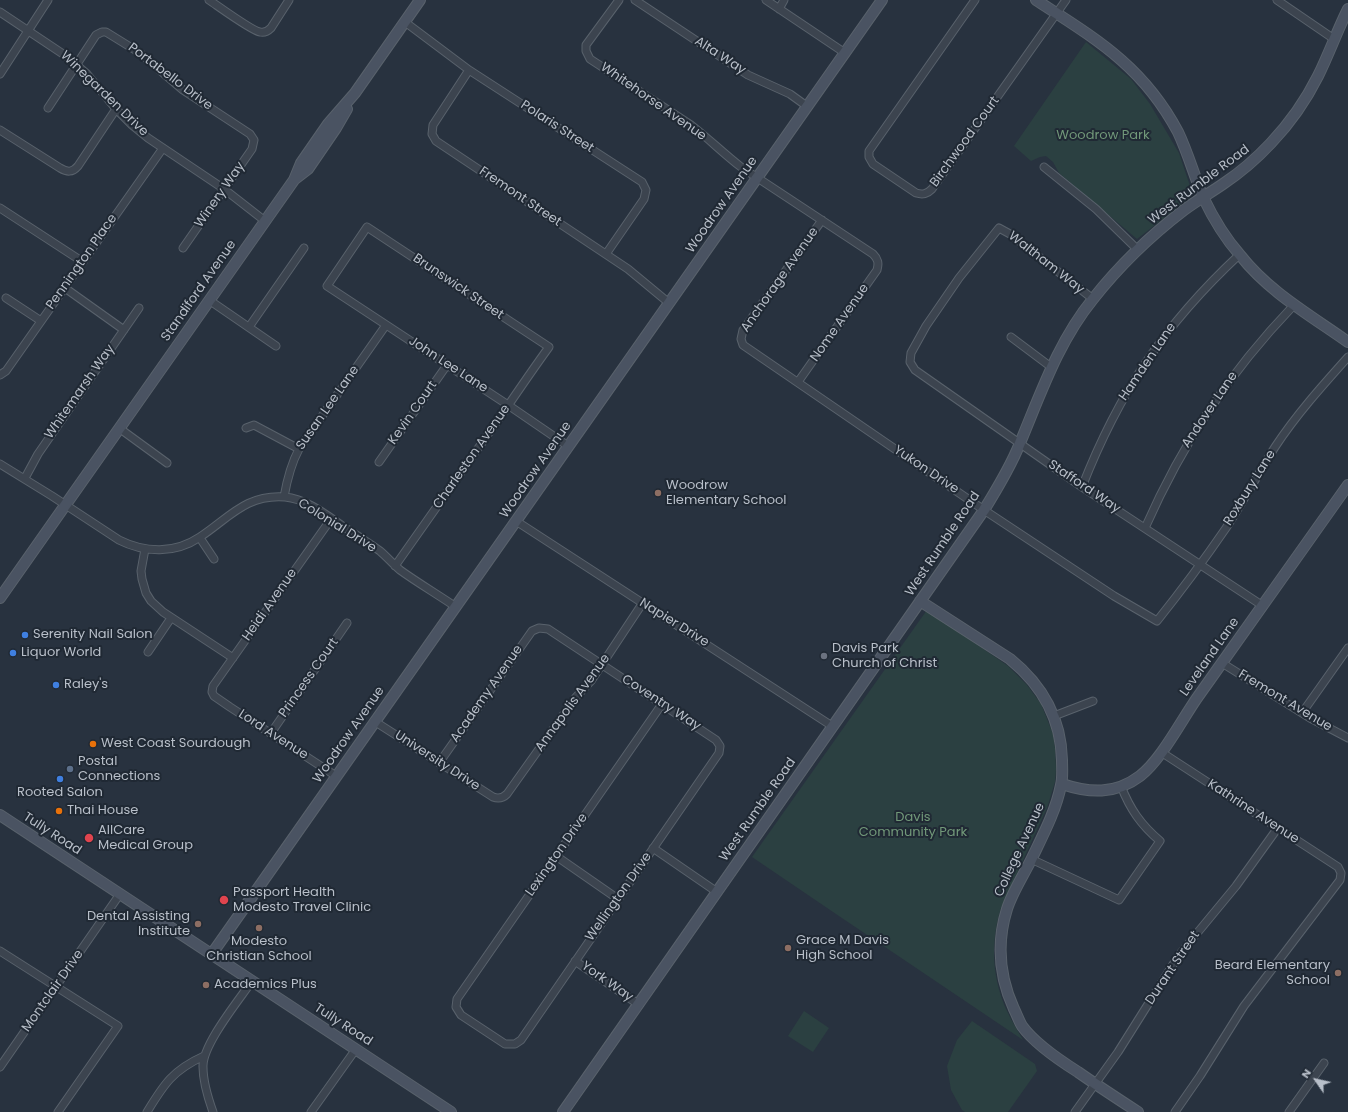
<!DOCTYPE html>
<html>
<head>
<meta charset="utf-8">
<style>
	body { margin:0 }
	#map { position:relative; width:1348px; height:1112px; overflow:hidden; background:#28323f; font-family:Poppins,sans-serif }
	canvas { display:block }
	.north { position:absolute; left:1296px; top:1060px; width:40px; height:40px; -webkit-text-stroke:3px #202934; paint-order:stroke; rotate:304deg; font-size:11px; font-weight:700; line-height:16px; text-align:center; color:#b8bfc9 }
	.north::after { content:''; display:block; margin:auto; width:14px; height:18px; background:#b8bfc9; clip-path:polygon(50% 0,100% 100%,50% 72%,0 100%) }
</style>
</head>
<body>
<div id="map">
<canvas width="1348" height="1112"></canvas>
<div class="north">N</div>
</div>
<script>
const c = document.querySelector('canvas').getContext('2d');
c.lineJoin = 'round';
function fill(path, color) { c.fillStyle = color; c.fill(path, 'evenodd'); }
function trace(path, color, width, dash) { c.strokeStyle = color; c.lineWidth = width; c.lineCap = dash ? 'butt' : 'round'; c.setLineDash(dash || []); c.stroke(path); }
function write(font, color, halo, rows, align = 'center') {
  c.font = font + ' Poppins,sans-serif'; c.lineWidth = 4; c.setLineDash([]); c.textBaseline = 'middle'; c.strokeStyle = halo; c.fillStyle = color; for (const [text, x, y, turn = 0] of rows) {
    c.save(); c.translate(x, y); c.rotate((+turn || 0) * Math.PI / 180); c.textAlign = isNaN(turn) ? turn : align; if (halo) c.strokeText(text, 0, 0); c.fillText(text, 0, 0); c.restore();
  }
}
fill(new Path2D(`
	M1086,42L1131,79L1150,104L1179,153L1192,192L1190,198L1137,239L1059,173L1053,162L1046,156L1040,157L1031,161L1014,146Z
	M927,610L1008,666L1027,685L1041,704L1053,734L1055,748L1056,769L1055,782L1047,808L1001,908C990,943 992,980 1008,1013C1012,1022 1018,1031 1023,1040L836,914L752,857Z
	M804,1011L829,1028L813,1052L788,1036Z
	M972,1021L1035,1064L1037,1071L1008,1112H965L962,1110L951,1090L947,1066L957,1040Z`), '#2b4041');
const street = new Path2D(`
	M209,0C218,6 252,31 260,32C264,33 268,31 271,28L289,0
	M619,0L586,45V51L590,59L691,125C708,138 724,154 741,167L873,254C878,259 879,263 877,270L798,382
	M635,0L748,75L790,94L808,107
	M766,0L845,53
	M975,0L869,151V157L873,164L916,193C923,195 927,194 932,189L1066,0
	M1277,0L1334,39
	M779,9L784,0
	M0,12L66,56L87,74L116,109L132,125L148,138L224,189L265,221
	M405,22L469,70L642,182L646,190L644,199L606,254
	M469,70L433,125L432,134L436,141L628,269L669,303
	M0,74L48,0
	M48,108L96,35L102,32H106L140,53L183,90L250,134L254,140L252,149L183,248
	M0,130L60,168C67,172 72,173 78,166L116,109
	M1044,167L1096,209L1138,250
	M0,208L83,262
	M822,220L743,330L741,339L743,345L984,510L1114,596L1157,621C1181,591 1204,560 1226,528C1243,502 1258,474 1275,447C1296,415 1322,386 1348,357
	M65,288L124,330
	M6,298L41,321
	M1093,299L1010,234L999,228L959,278L926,326L911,353L910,362L915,370L1082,487L1263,606
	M209,300L276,346
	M249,327L304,248
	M1011,337L1051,367
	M0,375L6,371L163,148
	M119,428L167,463
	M246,428L254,425L299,449
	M379,462L447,365
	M0,464L52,496L119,540C145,553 175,554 200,537C229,518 246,494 285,497C308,499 329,517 347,529C358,536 369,543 380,551C387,557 393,564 400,570C418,583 437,594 456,607
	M25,478L38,454L139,308
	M1082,487C1119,392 1165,324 1239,255
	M284,497C287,480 291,464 299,449L386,325
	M331,519L213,686L212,692L214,696L230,707L336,776
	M516,521C621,590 727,657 832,726
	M1145,528C1183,442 1229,373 1294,305
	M200,538L214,559
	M145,549L141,571L142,579L146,593L151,601L163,612L233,658
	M395,566L503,413C518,391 533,369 549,347L367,227L327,286L508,405L568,446
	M148,652L171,618
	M1222,663L1310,718L1348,738
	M1302,713L1348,648
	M1054,716L1093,701
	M374,721L493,797C498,799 503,798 507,794L576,697L591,681L642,604
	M271,733L347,623
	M1161,752L1338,867L1341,873L1340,880L1244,1006L1200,1076L1175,1112
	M439,763L532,631L539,628L548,629L716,740L720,746L719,753L521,1040L515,1044H505L461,1015L456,1007L457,999L662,704
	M653,848L717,892
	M556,856L618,899
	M1031,859L1119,900L1160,841C1141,825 1130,809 1121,786
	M0,951L118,1026L58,1112
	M575,961L638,1004
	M0,1067L120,894
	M147,1112C164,1084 173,1070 204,1056
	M213,1112C208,1098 203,1082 203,1067C202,1045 239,1000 252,981
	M311,1112L356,1049
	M1075,1112L1118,1052L1179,955L1236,886L1277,829
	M1289,1112L1324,1063`);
const secondary = new Path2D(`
	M1036,0C1096,39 1143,66 1178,132C1188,153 1194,175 1203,197C1213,218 1225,238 1240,255C1269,292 1310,315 1348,342
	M295,179L308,169L336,128L347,109
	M0,598L294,180L301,163L328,124L355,93L420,0
	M920,601L1010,659C1042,685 1061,719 1062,760C1062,768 1063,777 1061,785C1056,811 1042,837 1031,860C1023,876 1012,893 1007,909C996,944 999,976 1014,1009C1017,1015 1019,1021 1022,1026C1035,1044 1059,1060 1078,1072C1098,1086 1118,1099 1138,1112
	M1062,784C1089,793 1115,795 1140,776C1161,760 1181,721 1197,698C1247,627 1298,556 1348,485
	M0,815L451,1112
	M211,955L882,0
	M563,1112L984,510C997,489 1011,466 1020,443C1041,393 1058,342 1093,299C1119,266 1150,236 1184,210C1196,201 1210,193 1223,184C1241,172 1257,158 1271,143C1290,123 1306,100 1318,76C1329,54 1337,31 1348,9`);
trace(street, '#59626c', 9);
trace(secondary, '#59626c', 12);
trace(street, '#3c444f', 7);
trace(secondary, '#4a5362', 10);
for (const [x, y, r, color] of [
	[658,493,4,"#8d6e63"],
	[25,635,4,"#3f7fe0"],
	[13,653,4,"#3f7fe0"],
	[824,656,4,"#6b7280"],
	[56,685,4,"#3f7fe0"],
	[93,744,4,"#e8710a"],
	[70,769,4,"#5c6f8a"],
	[60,779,4,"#3f7fe0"],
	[59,811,4,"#e8710a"],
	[89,838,5,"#e0444e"],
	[224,900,5,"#e0444e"],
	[198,924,4,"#8d6e63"],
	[259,928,4,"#8d6e63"],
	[788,948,4,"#8d6e63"],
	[1338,973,4,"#8d6e63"],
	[206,985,4,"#8d6e63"]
]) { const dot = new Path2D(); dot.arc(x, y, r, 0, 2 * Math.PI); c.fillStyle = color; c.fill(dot); trace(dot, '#202934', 1.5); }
write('13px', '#b8bfc9', '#202934', [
	["Alta Way",720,56,33],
	["Portabello Drive",170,77,37],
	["Winegarden Drive",104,94,44],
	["Whitehorse Avenue",653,102,35],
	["Polaris Street",557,127,33],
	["Birchwood Court",965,142,-54],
	["West Rumble Road",1199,185,-37],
	["Winery Way",220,195,-55],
	["Fremont Street",520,197,34],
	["Woodrow Avenue",722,205,-55],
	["Pennington Place",82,262,-55],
	["Waltham Way",1046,263,38],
	["Anchorage Avenue",780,280,-55],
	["Brunswick Street",458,287,34],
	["Standiford Avenue",199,291,-55],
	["Nome Avenue",840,323,-55],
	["Hamden Lane",1148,362,-56],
	["John Lee Lane",448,365,33],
	["Whitemarsh Way",80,392,-55],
	["Susan Lee Lane",328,408,-55],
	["Andover Lane",1210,410,-56],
	["Kevin Court",413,413,-55],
	["Charleston Avenue",472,457,-55],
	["Woodrow Avenue",536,470,-55],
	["Yukon Drive",926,470,34],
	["Stafford Way",1084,487,34],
	["Roxbury Lane",1250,488,-58],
	["Colonial Drive",337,526,32],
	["West Rumble Road",943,544,-56],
	["Heidi Avenue",270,605,-55],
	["Napier Drive",674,623,32],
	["Leveland Lane",1210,657,-55],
	["Princess Court",309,678,-55],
	["Academy Avenue",487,694,-55],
	["Fremont Avenue",1285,701,31],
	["Annapolis Avenue",573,703,-54],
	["Coventry Way",661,703,33],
	["Lord Avenue",273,735,33],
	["Woodrow Avenue",349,735,-55],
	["University Drive",437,761,33],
	["West Rumble Road",758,810,-55],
	["Kathrine Avenue",1253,812,33],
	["Tully Road",52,834,33],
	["College Avenue",1020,850,-65],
	["Lexington Drive",557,855,-55],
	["Wellington Drive",619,897,-55],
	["Durant Street",1173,968,-56],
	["York Way",607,982,35],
	["Montclair Drive",53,991,-55],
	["Tully Road",343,1025,33]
]);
write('13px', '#719879', '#202934', [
	["Woodrow Park",1103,136],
	["Davis",913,818],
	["Community Park",913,833]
]);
write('13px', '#b8bfc9', '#202934', [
	["Woodrow",666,486],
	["Elementary School",666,501],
	["Serenity Nail Salon",33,635],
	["Davis Park",832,649],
	["Church of Christ",832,664],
	["Liquor World",21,653],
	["Raley's",64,685],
	["West Coast Sourdough",101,744],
	["Postal",78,762],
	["Connections",78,777],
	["Rooted Salon",60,793,"center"],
	["Thai House",67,811],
	["AllCare",98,831],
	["Medical Group",98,846],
	["Passport Health",233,893],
	["Modesto Travel Clinic",233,908],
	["Dental Assisting",190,917,"right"],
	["Institute",190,932,"right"],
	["Grace M Davis",796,941],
	["High School",796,956],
	["Modesto",259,942,"center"],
	["Christian School",259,957,"center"],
	["Beard Elementary",1330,966,"right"],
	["School",1330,981,"right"],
	["Academics Plus",214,985]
], 'left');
</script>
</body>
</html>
